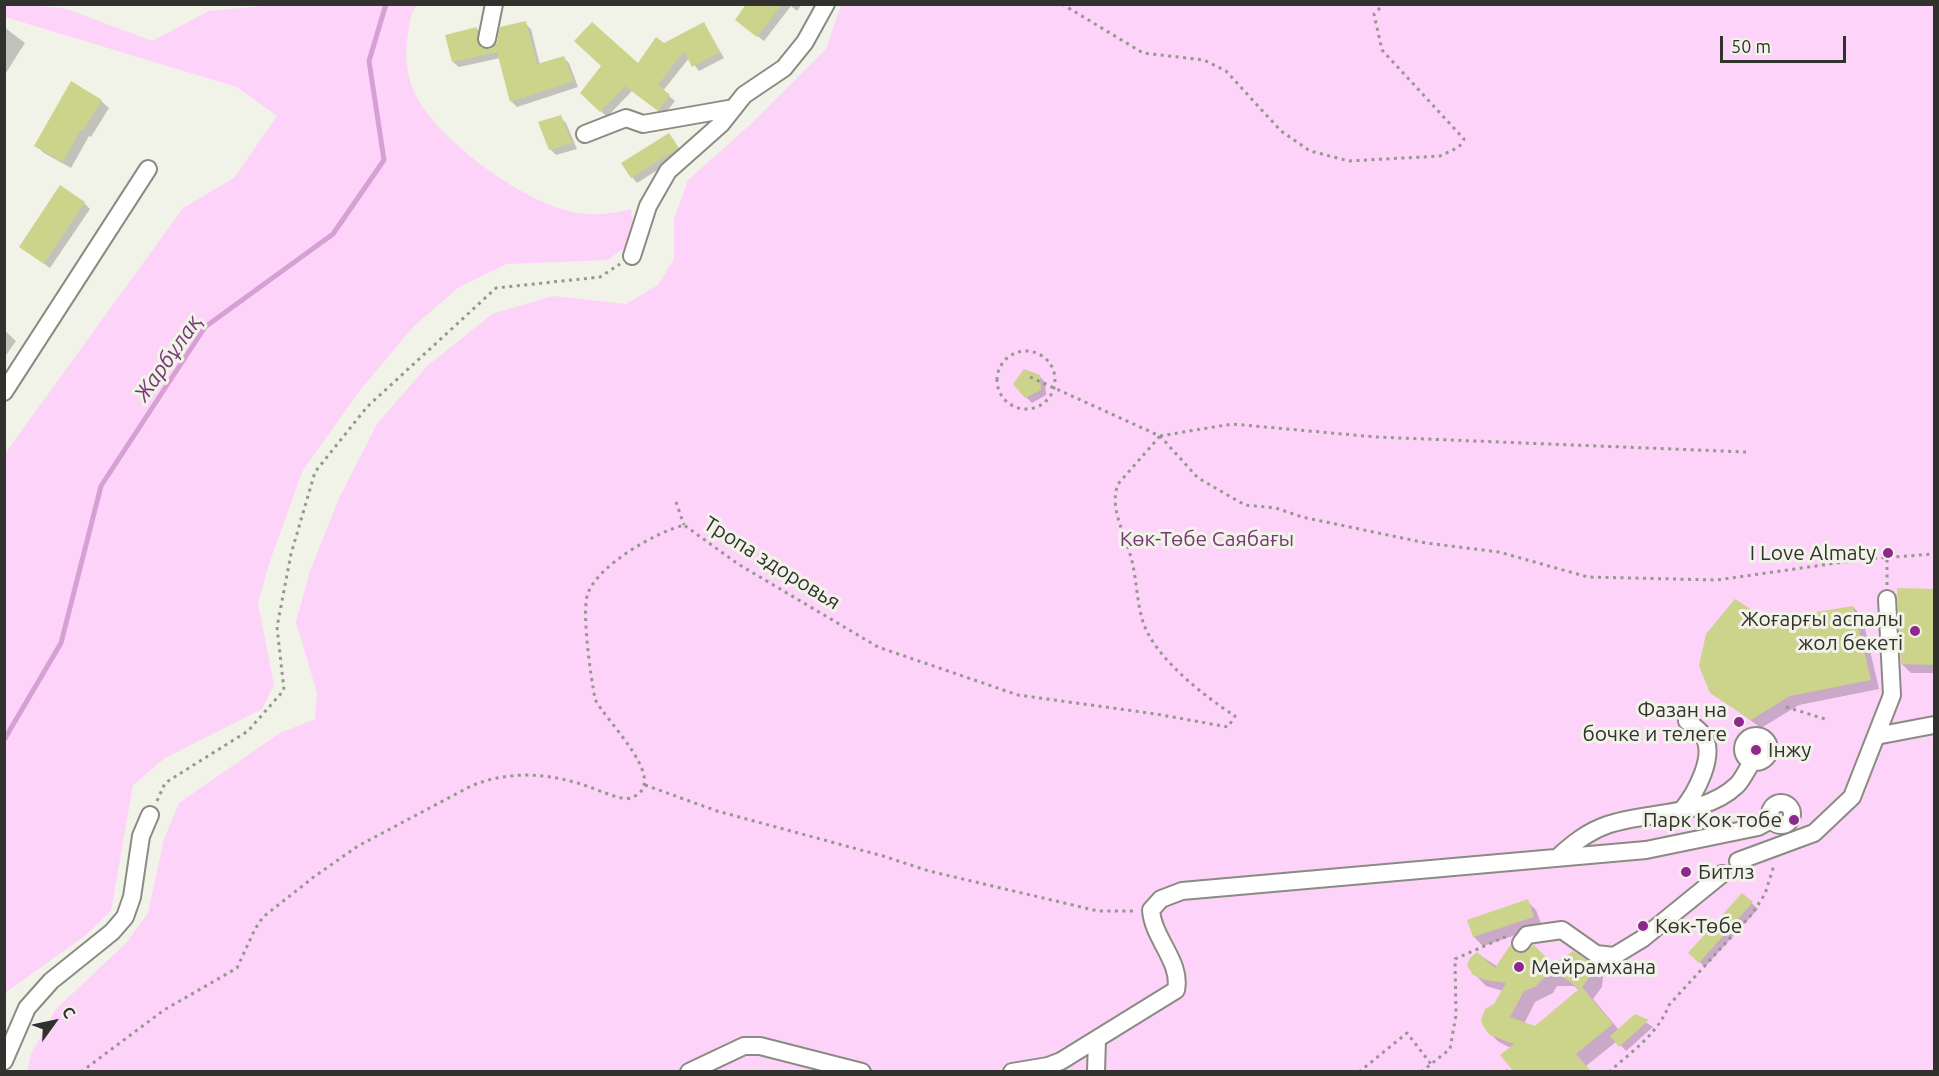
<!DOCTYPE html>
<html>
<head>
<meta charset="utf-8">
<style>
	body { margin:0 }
	#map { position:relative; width:1939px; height:1076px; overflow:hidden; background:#f2f3e8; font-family:Ubuntu,sans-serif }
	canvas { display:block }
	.frame { position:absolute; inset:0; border:6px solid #31322e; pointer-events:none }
	.north { position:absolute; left:24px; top:992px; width:60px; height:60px; -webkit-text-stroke:4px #f2f3e8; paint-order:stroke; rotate:57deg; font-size:16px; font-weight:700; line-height:24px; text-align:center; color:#31322e }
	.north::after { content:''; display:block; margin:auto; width:21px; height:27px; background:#31322e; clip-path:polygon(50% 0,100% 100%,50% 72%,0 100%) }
	.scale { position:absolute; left:1720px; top:36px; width:126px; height:27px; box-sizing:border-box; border:3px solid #31322e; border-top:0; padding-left:8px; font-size:18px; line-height:21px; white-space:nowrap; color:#31322e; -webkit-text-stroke:4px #f2f3e8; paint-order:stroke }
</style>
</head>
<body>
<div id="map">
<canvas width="1939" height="1076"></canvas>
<div class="frame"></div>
<div class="north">С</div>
<div class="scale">50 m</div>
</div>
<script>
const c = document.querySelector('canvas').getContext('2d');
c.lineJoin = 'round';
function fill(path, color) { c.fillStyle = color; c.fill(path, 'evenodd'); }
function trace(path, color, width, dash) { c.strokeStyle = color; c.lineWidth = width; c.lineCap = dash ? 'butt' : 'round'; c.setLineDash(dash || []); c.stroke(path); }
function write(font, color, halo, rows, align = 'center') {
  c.font = font + ' Ubuntu,sans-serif'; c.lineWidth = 6; c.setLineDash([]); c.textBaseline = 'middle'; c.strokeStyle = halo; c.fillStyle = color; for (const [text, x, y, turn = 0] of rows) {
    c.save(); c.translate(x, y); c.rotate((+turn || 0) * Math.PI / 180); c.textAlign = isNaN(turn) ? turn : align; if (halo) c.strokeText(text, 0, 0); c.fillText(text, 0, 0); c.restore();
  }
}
fill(new Path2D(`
	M285,4L418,5C410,12 410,23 408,34C405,50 406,68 411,84C427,134 522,202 573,212C593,216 612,214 631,209L634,230L628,245L608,260L507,264L459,287L413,327L361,389L303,470L269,564L258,603L274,685L262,709L165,758L133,785L111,911L86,935L5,993L4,455L183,208L234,178L277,116L237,87L5,17V5H32L67,9L152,41L209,11Z
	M841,5H1934V1071L27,1072L31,1054L55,1010L126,943L148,913L164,839L179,803L280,733L315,719L317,693L296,622L310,571L339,498L377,424L427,366L492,314L553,296L626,304L658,285L674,259V219L688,180L752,123L826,49Z`), '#fdd3fa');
fill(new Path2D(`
	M762,4H802L797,11L791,6L764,41L743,25Z
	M525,23L531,29L540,65L564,58L569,63L578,87L517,107L512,102L500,58L459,67L453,62L447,36L476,28L482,34V49L490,51Z
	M705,26L724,58L699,71L689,58L663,91L675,101L664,115L632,91L607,117L582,93L638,65L664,45Z
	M4,27L25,43L4,76Z
	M101,101L109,108L91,137L89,136L71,168L44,153L36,146Z
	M560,117L566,123L577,149L556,155L550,149Z
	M669,135L683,154L637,183L632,177Z
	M84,203L90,209L50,268L21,247Z
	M4,330L16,341L4,358Z
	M1039,376L1045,382L1046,395L1032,403L1026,397Z
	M1934,591V673H1911L1902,664Z
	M1853,607L1862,616L1879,689L1799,705L1761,728L1712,692L1768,621Z
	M1743,895L1758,909L1705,967L1690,953Z
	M1527,901L1536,910L1542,926L1483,946L1474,937L1469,920Z
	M1511,946L1519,955L1534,946L1555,966L1592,965L1603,977L1602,987L1593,999L1619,1030L1636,1016L1653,1027L1626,1051L1617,1041L1586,1066L1591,1072H1515L1502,1056L1511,1048L1499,1042L1487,1031L1503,991L1486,986L1470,969L1477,953L1498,967ZM1557,986H1574L1580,991L1535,1028L1524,1024L1535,1002L1553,993Z`), '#0003');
trace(new Path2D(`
	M4,740L61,643L101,486L205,327L333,234L384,160L369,61L386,4`), '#d7a0d4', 5);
fill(new Path2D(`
	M746,4H782L757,37L735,20Z
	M526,21L537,64L564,56L574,81L510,102L497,52L452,62L445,35L477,27V43L481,47L490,49L497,42L500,27Z
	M592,22L638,63L656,37L664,43L704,22L720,52L692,67L684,51L658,85L670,95L658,111L625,86L600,112L580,93L601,66L574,41Z
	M71,81L102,100L83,131L81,129L63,162L34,146Z
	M561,115L572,143L549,150L538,122Z
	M669,133L679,148L631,178L621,163Z
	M60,185L85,202L44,264L19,247Z
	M1024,369L1040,375L1041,390L1025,398L1013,384Z
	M1897,588L1935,589V665L1901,664Z
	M1735,599L1768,620L1853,606L1871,680L1790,696L1751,720L1710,693L1699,666L1706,634Z
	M1742,893L1753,902L1699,963L1688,953Z
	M1528,899L1534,917L1473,937L1467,920Z
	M1511,944L1514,951L1520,953L1534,945L1553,965L1573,951L1593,964L1591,975L1582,987L1613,1024L1576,1054L1591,1071H1513L1500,1055L1514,1044L1490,1035L1483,1026L1481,1020L1485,1009L1494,1004L1506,983L1485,980L1473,975L1467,965L1470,958L1477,952L1495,968ZM1561,975L1579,989L1535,1026L1510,1017L1524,991L1535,987L1546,976Z
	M1635,1014L1649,1020L1619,1047L1610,1036Z`), '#ccd38b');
const minor = new Path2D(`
	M487,39L494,4
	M585,134L626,118L643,124L734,108
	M632,256L648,206L668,171L721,124L744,95L784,68L805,42L826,4
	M4,392L148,169
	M1743 749a13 13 0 1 1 26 0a13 13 0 1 1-26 0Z
	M1876,736L1934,725
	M1770 814a11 11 0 1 1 22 0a11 11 0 1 1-22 0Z
	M1682,810C1695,794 1718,754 1702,734C1698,729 1692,725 1687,721
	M1557,858C1572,844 1587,832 1607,825C1647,811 1704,817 1737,785C1743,779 1747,769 1752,762
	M1738,861L1814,833L1852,797L1892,695L1887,599
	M1521,943L1527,935L1562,930L1596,954L1614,956L1642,939L1722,874
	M4,1061L27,1008L51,981L112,932L125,917L132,897L141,836L150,815
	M689,1072L744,1046H760L862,1072
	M1012,1072L1048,1066L1061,1061L1176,990C1182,962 1153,939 1151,910L1161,899L1182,891L1646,850L1758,827L1771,820
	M1096,1072L1097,1039`);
trace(minor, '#8a8b81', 20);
trace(new Path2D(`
	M84,4H161
	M1062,4L1143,53L1204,60L1226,71L1281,131L1310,151L1349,161L1440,156L1459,147L1464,139L1382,50L1374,14L1384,4
	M997 380a29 29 0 1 1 58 0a29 29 0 1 1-58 0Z
	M1030,377L1160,436L1198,478L1245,505L1276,508L1302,517L1426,543L1499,552L1588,577L1717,580L1865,559L1934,554
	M1160,436L1232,424L1376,437L1746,452
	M676,502L684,525
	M1887,585V557
	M1786,707L1825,719
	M645,785L717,811L883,856L929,871L1098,911H1135
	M157,801L165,783L248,731L284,690L277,627L291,554L315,472L367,407L496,288L600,277L620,264
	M81,1072L164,1010L237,968L255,929L263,917L315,876L358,846L471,786C505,772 541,772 577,783C593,787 609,796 626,799C678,788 605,721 595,699C591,678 581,610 588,593C599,564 657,532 684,525L738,564L878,647L1018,695L1156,714L1228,727L1235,716C1204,696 1155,658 1143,622C1136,600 1137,576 1130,554C1124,531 1109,508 1118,484L1160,436
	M1359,1072L1407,1033L1431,1064
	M1421,1072L1450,1049L1456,1015L1455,959L1507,936
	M1506,1072L1508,1070
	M1609,1072C1631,1052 1658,1034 1669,1005L1752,914L1765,894L1774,865`), '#96978f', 3, [3, 4.5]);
trace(minor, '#fff', 16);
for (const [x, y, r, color] of [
	[1888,553,6,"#8e288e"],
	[1915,631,6,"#8e288e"],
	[1739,722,6,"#8e288e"],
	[1756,750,6,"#8e288e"],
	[1794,820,6,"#8e288e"],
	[1686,872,6,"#8e288e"],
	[1643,926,6,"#8e288e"],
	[1519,967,6,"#8e288e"]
]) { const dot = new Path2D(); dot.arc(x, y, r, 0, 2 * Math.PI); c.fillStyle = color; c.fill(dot); trace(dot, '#f2f3e8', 2); }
write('21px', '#793878', '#f2f3e8', [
	["Көк-Төбе Саябағы",1207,539]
]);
write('21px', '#31322e', '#f2f3e8', [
	["I Love Almaty",1876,553],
	["Жоғарғы аспалы",1903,619],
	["жол бекеті",1903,643],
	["Фазан на",1727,710],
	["бочке и телеге",1727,734],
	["Інжу",1768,750,"left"],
	["Парк Кок тобе",1782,820],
	["Битлз",1698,872,"left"],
	["Көк-Төбе",1655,926,"left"],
	["Мейрамхана",1531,967,"left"]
], 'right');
write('21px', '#31322e', '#f2f3e8', [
	["Тропа здоровья",772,563,32]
]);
write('italic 22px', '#773676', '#f2f3e8', [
	["Жарбұлақ",168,358,-55]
]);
</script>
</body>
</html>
